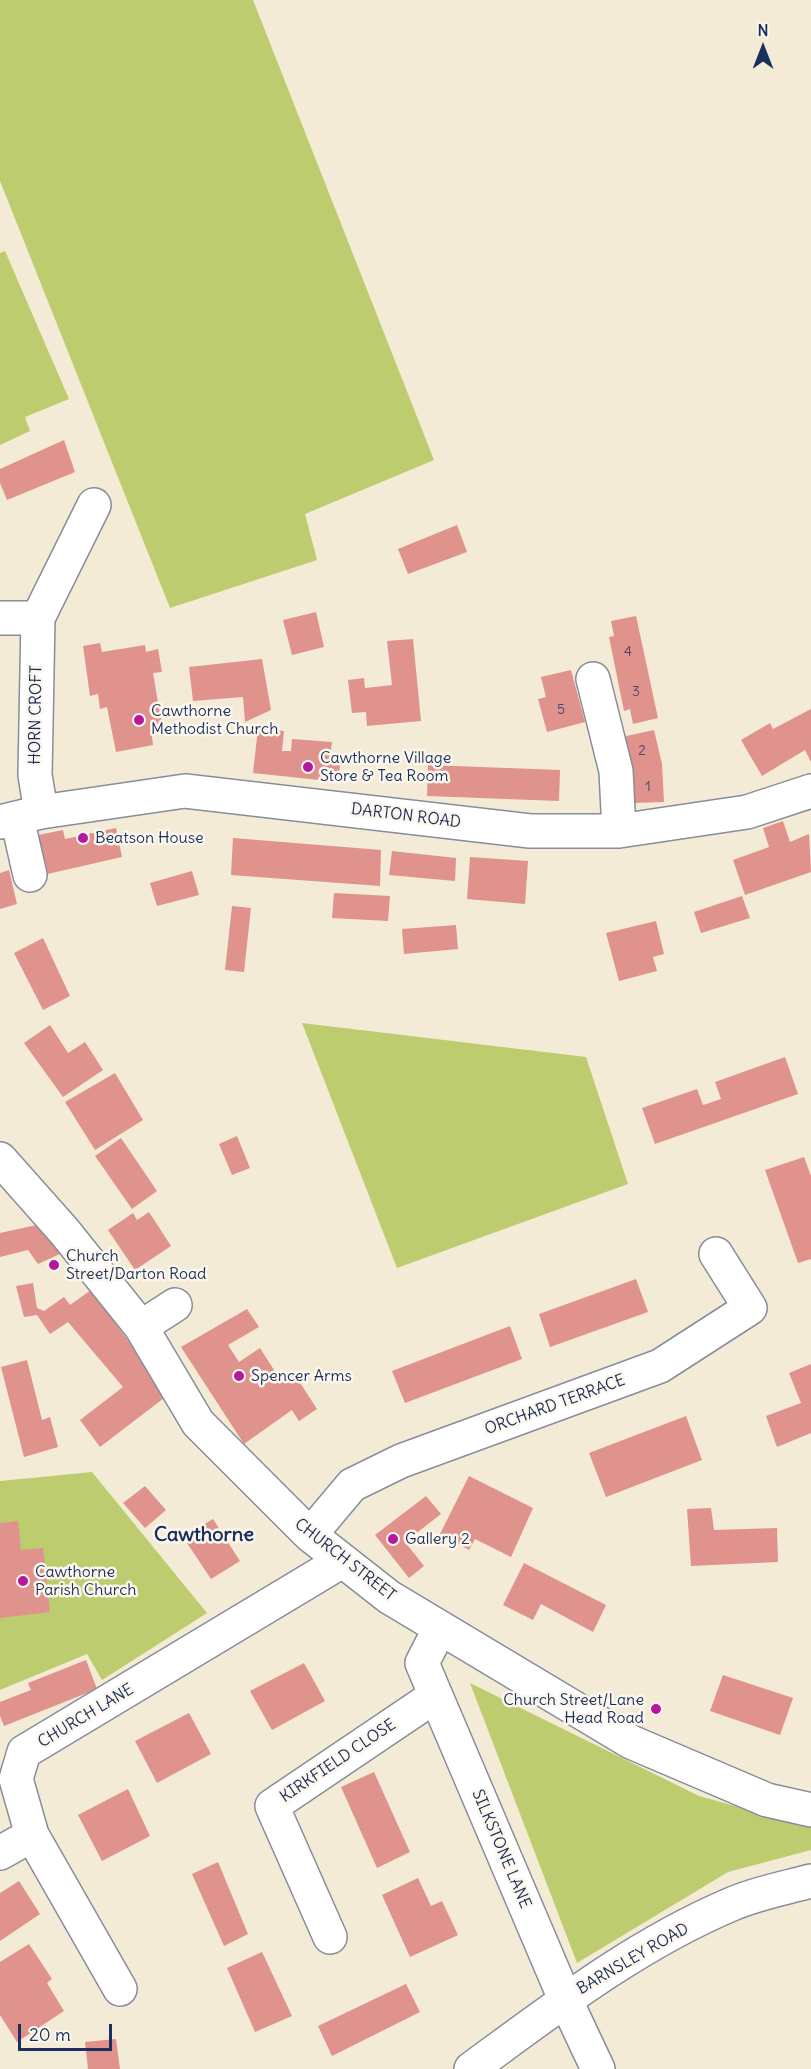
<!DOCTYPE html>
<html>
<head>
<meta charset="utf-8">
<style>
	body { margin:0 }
	#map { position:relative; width:811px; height:2069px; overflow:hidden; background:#f3ebd5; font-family:Delius,sans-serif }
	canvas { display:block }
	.north { position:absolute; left:733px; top:18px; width:60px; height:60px; -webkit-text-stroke:4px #fbf7ec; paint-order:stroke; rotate:0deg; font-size:16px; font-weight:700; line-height:24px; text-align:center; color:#1b2f5e }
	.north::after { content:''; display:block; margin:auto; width:21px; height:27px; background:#1b2f5e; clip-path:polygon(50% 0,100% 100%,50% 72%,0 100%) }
	.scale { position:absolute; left:18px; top:2024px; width:94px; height:27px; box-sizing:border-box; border:3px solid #1b2f5e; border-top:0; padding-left:8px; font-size:18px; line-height:21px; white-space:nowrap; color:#1b2f5e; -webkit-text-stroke:4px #fbf7ec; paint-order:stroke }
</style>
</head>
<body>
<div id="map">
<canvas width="811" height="2069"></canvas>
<div class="north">N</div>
<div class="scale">20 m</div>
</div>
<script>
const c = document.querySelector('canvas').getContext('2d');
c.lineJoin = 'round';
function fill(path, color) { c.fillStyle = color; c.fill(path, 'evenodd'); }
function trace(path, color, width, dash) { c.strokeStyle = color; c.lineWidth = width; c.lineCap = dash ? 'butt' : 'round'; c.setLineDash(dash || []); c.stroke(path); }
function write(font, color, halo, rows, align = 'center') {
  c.font = font + ' Delius,sans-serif'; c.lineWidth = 5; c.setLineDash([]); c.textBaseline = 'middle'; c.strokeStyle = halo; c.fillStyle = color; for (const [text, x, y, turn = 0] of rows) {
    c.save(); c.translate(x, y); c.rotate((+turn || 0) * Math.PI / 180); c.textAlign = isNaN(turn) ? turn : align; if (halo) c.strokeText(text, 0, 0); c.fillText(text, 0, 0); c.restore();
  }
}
fill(new Path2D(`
	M0,0H253L434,460L305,514L317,560L170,608L0,181Z
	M5,251L69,399L25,417L30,431L0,445V253Z
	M302,1023L586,1057L628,1184L397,1268Z
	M92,1472L207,1613L102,1680L87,1654L0,1690V1481Z
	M470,1683L699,1796L811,1827V1850L728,1872L577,1963Z`), '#bdcc6e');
fill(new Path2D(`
	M64,440L75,472L7,500L0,483V469Z
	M457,525L467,552L408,574L398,549Z
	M316,612L324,647L292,655L283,620Z
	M636,616L658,718L633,724L630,709L624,711L609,637L614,636L611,621Z
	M413,639L421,721L367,726L366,712L352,713L348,680L364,678L365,688L392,685L387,641Z
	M100,643L102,652L145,645L146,652L158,649L162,672L153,673L162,726L151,729L153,745L116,752L107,707L100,709L98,694L90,696L83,646Z
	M262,659L271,710L245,722L243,697L193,701L189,667Z
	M571,670L585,722L547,732L538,699L546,697L541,677Z
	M811,709V762L805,750L762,776L741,740L770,723L773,729Z
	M258,729L284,731L282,751H291L292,739L332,742L330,756L341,757L338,782L253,773Z
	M654,730L662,764L664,802L632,803L622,737Z
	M428,765L560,770L559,801L427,796Z
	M783,821L790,842L809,834L811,872L745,895L733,860L769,847L763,828Z
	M116,828L122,857L43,875L33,836L63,830L65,839Z
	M233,838L381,850L380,886L231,875Z
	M392,851L456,858L455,881L389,875Z
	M470,857L528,861L525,904L467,899Z
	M9,870L17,904L0,909V873Z
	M192,871L199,895L157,906L150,883Z
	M334,893L390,896L388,921L332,918Z
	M742,896L750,918L701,933L694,912Z
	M232,906L251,908L244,972L225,970Z
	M656,921L664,954L653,957L657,971L619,981L606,933Z
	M456,925L458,949L404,954L402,929Z
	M43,938L70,996L43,1010L14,953Z
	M50,1025L68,1053L85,1042L103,1070L63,1097L24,1043Z
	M785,1057L798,1094L655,1144L642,1108L697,1089L703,1105L721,1099L715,1082Z
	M115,1073L143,1120L95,1150L65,1102Z
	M237,1136L250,1168L232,1175L219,1144Z
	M121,1138L157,1191L132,1209L95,1156Z
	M804,1157L811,1176V1259L798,1263L765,1170Z
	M149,1212L171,1246L135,1270L108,1230L133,1213L137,1220Z
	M41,1224L62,1253L38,1264L28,1250L0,1257V1233Z
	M636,1279L648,1312L550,1347L539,1314Z
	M33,1283L37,1308L44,1311L64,1297L70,1305L91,1290L168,1395L100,1447L80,1420L123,1387L68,1322L50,1334L37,1315L24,1317L16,1286Z
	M247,1309L259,1327L228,1345L239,1362L260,1348L281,1381L293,1372L317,1409L299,1421L292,1410L244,1444L181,1347Z
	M510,1326L522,1359L405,1403L392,1371Z
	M27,1360L42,1420L50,1417L58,1447L24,1457L1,1367Z
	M811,1364V1433L777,1447L766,1416L801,1403L789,1373Z
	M686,1416L702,1460L606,1497L589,1453Z
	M469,1476L533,1508L511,1557L475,1539L469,1550L440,1534Z
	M145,1486L166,1510L145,1528L123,1503Z
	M426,1496L441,1514L405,1542L424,1566L409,1578L375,1535Z
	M711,1508L714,1530L777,1528L778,1562L691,1566L687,1509Z
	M213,1519L240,1561L211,1579L183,1537Z
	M18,1521L21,1550L43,1548L50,1612L0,1618V1523Z
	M524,1563L606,1605L593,1632L541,1604L533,1620L503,1605Z
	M86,1660L97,1689L4,1726L0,1716V1702L31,1690L28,1683Z
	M304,1663L325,1701L272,1730L250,1691Z
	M723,1675L793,1698L780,1735L710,1711Z
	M189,1713L211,1754L157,1783L135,1741Z
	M374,1772L410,1852L377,1868L341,1787Z
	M128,1789L150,1836L102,1861L78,1815Z
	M218,1862L248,1934L224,1946L192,1874Z
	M418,1878L431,1906L442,1901L458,1935L410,1957L382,1895Z
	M19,1881L40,1914L0,1941V1893Z
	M29,1944L52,1979L47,1983L64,2011L17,2042L0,2015V1962Z
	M262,1952L292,2016L255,2032L227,1968Z
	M406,1984L420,2012L332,2056L318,2026Z
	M116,2039L120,2069H88L85,2042Z`), '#e0928c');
const minor = new Path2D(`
	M0,618H38
	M593,679L616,771L619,831
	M41,812L35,775L38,618L94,505
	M17,818L30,875
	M0,822L41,812L185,791L530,831H619L747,812L811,791
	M0,1159L64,1231L141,1327L198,1423L310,1535L389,1597L631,1742L767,1800L811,1810
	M141,1327L175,1305
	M310,1535L352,1485L401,1461L660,1366L750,1308L716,1254
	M440,1628L422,1663L565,1999L598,2069
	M0,1853L32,1835
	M330,1937L272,1806L435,1696
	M120,1989L32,1835L16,1779L24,1752L342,1561`);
const major = new Path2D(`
	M471,2069C554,2008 637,1944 732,1904C757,1893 785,1888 811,1881`);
trace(minor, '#878d9a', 36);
trace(major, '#878d9a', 36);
trace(minor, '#fff', 33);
trace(major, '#fff', 33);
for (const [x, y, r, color] of [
	[139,720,6,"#b5179e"],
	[308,767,6,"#b5179e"],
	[83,838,6,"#b5179e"],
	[54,1265,6,"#b5179e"],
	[239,1376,6,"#b5179e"],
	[393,1539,6,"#b5179e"],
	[23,1581,6,"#b5179e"],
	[656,1709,6,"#b5179e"]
]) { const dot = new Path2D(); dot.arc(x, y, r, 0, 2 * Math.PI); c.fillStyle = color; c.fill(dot); trace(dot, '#fbf7ec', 2); }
write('14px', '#4c486a', null, [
	["4",628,652],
	["3",636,692],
	["5",561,710],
	["2",642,751],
	["1",648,787]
]);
write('16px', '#1b2f5e', '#fbf7ec', [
	["Cawthorne",151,711],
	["Methodist Church",151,729],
	["Cawthorne Village",320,758],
	["Store & Tea Room",320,776],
	["Beatson House",95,838],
	["Church",66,1256],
	["Street/Darton Road",66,1274],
	["Spencer Arms",251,1376],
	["Gallery 2",405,1539],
	["Cawthorne",35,1572],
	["Parish Church",35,1590],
	["Church Street/Lane",644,1700,"right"],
	["Head Road",644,1718,"right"]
], 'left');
write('16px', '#1b2f5e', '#fbf7ec', [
	["HORN CROFT",36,715,-89],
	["DARTON ROAD",406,816,7],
	["ORCHARD TERRACE",555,1405,-20],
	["CHURCH STREET",345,1560,38],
	["CHURCH LANE",86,1716,-31],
	["KIRKFIELD CLOSE",338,1761,-34],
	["SILKSTONE LANE",501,1849,67],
	["BARNSLEY ROAD",633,1959,-30]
]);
write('bold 20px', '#1b2f5e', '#fbf7ec', [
	["Cawthorne",204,1535]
]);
</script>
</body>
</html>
